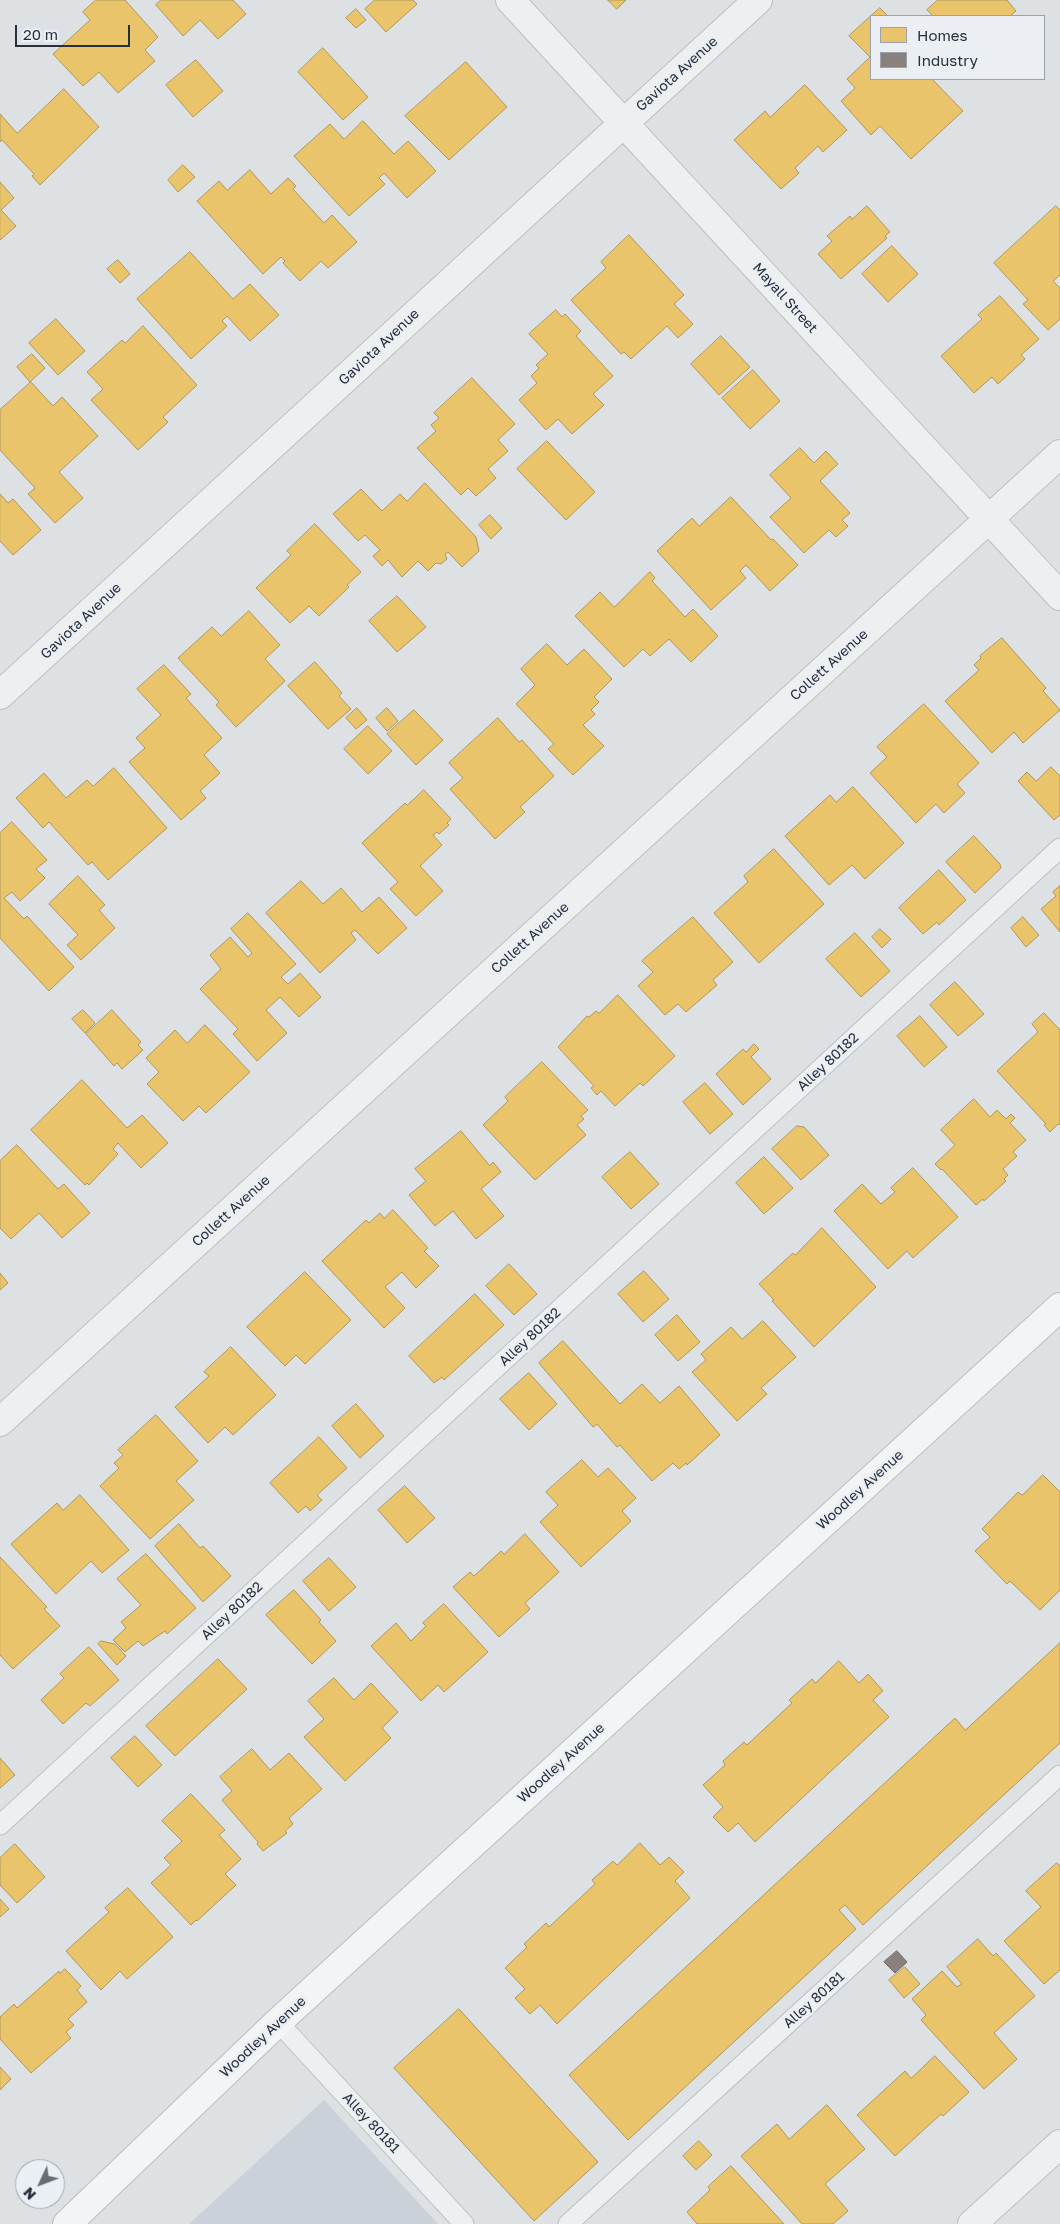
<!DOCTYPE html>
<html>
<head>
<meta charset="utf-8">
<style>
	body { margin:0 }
	#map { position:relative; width:1060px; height:2224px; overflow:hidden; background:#dee1e4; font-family:"Golos Text",sans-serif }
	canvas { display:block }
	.legend { position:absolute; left:870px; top:15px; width:175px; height:65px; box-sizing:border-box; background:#ebeff4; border:1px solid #9ca2ab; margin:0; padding:6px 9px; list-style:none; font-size:15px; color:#252f3d }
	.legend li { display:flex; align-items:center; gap:10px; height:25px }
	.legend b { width:25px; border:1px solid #9ca2ab }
	.north { position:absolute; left:15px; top:2159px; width:50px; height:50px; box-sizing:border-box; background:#ebeff4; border:1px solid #9ca2ab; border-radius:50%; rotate:227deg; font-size:14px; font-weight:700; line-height:20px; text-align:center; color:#252f3d }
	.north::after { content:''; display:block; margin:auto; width:18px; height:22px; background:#666d77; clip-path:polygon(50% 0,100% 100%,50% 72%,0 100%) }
	.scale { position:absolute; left:15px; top:25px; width:115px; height:22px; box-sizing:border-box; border:2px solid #252f3d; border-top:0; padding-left:6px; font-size:15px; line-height:18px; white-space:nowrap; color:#252f3d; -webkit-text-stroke:4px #ebeff4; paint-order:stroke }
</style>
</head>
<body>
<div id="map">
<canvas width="1060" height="2224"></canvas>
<ul class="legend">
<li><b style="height:14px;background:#e9c46a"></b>Homes</li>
<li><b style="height:14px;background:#8a817c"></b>Industry</li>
</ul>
<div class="north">N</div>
<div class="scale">20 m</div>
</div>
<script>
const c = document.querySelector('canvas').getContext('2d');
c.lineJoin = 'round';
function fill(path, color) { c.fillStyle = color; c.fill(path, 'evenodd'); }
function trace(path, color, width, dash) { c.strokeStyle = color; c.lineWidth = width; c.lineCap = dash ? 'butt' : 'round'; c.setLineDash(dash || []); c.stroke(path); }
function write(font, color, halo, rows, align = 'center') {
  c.font = font + ' "Golos Text",sans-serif'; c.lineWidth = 5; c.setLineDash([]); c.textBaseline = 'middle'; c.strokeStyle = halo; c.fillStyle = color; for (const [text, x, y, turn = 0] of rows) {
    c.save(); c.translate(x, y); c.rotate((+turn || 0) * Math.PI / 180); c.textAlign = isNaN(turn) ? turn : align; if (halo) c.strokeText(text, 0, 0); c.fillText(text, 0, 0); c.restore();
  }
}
fill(new Path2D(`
	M324,2100L438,2224H189Z`), '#cbd1d8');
const homes = new Path2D(`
	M96,0H125L158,37L145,50L155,61L118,93L99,72L83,86L53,54L90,20L83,12Z
	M161,0H233L246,14L218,39L200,20L183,36L156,5Z
	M375,0H413L417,4L386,32L365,9Z
	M608,0H626L617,9Z
	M938,0H1007L1016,11L1010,16H933L927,10Z
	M880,8L888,16H871V79H932L963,111L911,159L880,126L871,135L841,101L855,88L847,79L870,57L849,36Z
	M356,9L366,20L356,28L346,18Z
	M323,48L368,97L343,120L298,72Z
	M196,60L223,91L193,117L166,85Z
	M466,62L507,107L449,160L405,116Z
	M805,85L847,130L823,152L818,146L795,168L799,173L781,189L734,140L765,111L770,117Z
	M64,89L99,127L40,185L32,176L34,174L2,140L0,142V114L17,133Z
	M363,121L394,154L408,141L436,171L407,198L384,173L379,178L385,184L349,216L294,156L330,124L344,139Z
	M183,165L195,177L178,192L168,180Z
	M250,170L271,194L288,178L296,186L293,189L324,223L332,215L357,242L328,268L321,261L300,281L283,263L285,261L281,257L263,274L197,201L219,181L227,190Z
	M0,182L14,198L1,210L16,226L0,240Z
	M867,206L890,232L885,236L887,238L841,279L818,254L832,241L827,236L850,216L852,219Z
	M1056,206L1060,210V275L1053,281L1060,288V319L1048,330L1023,304L1028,300L994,263Z
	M629,235L684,295L674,304L693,324L678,338L667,326L631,359L624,352L621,354L571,300L606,268L601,262Z
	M892,246L918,274L888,302L862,274Z
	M190,252L233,299L250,284L279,315L250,341L227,316L222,321L227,326L191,359L137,299Z
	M118,260L130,274L120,283L107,269Z
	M1000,296L1039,339L1021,355L1025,359L998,384L992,377L974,393L941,356L982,319L978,315Z
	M556,310L562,317L565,314L581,331L576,336L613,376L593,394L604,405L572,434L558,419L546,430L519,400L537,383L531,376L539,368L536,365L548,354L529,334Z
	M56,319L85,351L58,375L29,343Z
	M143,326L197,385L163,417L168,422L138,450L91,400L103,389L87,372L122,340L125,343Z
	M721,336L750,367L719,395L691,364Z
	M32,354L45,368L30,382L17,367Z
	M753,370L780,401L750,429L722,398Z
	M472,378L515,424L498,440L508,451L488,469L496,478L476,496L468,488L461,495L417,448L436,431L431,425L439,418L434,413Z
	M31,382L53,406L62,397L98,436L59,472L83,498L55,523L28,494L35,488L0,450V410Z
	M547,441L595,492L566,520L517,469Z
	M800,448L814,463L826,451L838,464L820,481L850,513L842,520L848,526L836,537L829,530L804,553L770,517L791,498L770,475Z
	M425,483L476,537L479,551L462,567L448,552L445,554L447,559L441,564L436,563L428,571L418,561L402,577L388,560L382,566L373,556L380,550L365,535L358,541L333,514L361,489L382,511L400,494L407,501Z
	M0,494L8,503L13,499L41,530L13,555L0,541Z
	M731,497L771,540L773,539L798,565L770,591L746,565L740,571L746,578L711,610L657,551L692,518L699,526Z
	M490,515L502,528L491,539L479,525Z
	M315,524L361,572L347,585L349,587L319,616L309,606L290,623L256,588L291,555L287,551Z
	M650,572L655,578L652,581L685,617L693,609L718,636L691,662L669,639L650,656L643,649L624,667L575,616L600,592L614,607Z
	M397,596L426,627L397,652L369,621Z
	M249,611L280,645L265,659L285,681L236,727L216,705L219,702L178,658L212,627L221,636Z
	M1002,638L1046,688L1043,691L1060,710L1023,743L1014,732L992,753L945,701L979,670L974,665L981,658L980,656Z
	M547,644L567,665L584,649L612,679L594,697L599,702L591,710L595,714L583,725L604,746L573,775L548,749L554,744L516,704L535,685L521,669Z
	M315,662L342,693L339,696L351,709L328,729L288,686Z
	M164,665L191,694L186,698L222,738L204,755L220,773L200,791L206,798L181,820L129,762L145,748L136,738L161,715L137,689Z
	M924,704L979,763L957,784L965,793L944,813L936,804L916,823L870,773L887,757L877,747Z
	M357,708L367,720L356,729L346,718Z
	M387,708L398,721L387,731L376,718Z
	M414,710L443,740L416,765L387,734Z
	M498,718L519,742L522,740L554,776L520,807L525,812L495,839L450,789L463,778L449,763Z
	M368,726L392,751L368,774L344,749Z
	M1051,767L1060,776V815L1054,820L1018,781L1027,772L1036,781Z
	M114,768L167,828L108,880L92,862L88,865L49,822L43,828L16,798L44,773L66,798L87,780L93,786Z
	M853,787L904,843L865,879L852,865L829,885L785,836L830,795L836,802Z
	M424,790L451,819L447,823L449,825L439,834L437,832L433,835L442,845L420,866L443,891L416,916L390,889L398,882L362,843L405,803L407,805Z
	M12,822L47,860L36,869L45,878L20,901L12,892L4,898L24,919L27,916L74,967L49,991L0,938V833Z
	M974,836L1000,864L1001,868L975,893L946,862Z
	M774,849L824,904L759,963L714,913L748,882L744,876Z
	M939,870L966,900L939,925L937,922L923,934L899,908Z
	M78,876L105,905L99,910L115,928L81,960L67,945L78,935L49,904Z
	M301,881L323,904L341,888L362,912L379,897L407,928L378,954L355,930L351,933L356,940L320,973L266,913Z
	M1060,886V932L1041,909L1056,896L1053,892Z
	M248,913L296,964L281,977L288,984L300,973L321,997L299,1017L280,997L266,1010L287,1033L257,1061L233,1034L238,1029L200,989L221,969L210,955L230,937L248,957L252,953L231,929Z
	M693,917L733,962L713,980L717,985L686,1012L678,1004L665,1015L638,986L653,972L642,961Z
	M1023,917L1039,935L1026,947L1011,928Z
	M880,929L891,939L882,948L872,937Z
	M855,933L890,971L861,997L826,959Z
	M955,982L984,1014L958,1036L930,1005Z
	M618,995L675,1056L643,1086L640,1083L615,1106L601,1091L597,1095L591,1088L594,1086L558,1047L587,1016L589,1017L596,1011L599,1013Z
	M83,1010L95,1023L85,1033L72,1019Z
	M112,1010L141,1042L138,1045L143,1050L122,1069L117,1063L114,1066L86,1034Z
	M1044,1013L1060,1030V1125L1058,1124L1050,1132L1044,1125L1046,1124L997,1071L1038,1032L1032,1024Z
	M920,1016L947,1047L924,1067L897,1036Z
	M205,1025L250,1072L206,1113L199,1106L183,1121L147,1084L159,1072L146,1058L175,1030L187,1043Z
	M754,1044L759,1049L751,1057L771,1079L743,1105L716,1074L743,1049L746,1052Z
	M542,1062L588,1110L581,1116L584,1119L577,1125L586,1135L535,1180L483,1125L508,1101L505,1097Z
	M82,1080L127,1128L142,1115L168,1143L141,1168L118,1143L113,1149L118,1154L89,1185L87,1183L85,1185L31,1130Z
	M705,1083L733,1114L710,1134L683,1102Z
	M974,1099L990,1117L997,1110L1006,1119L1011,1114L1015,1118L1010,1123L1026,1140L1013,1152L1017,1156L1003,1169L1008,1175L1004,1179L1006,1181L984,1201L983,1199L976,1205L942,1169L941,1170L935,1164L955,1145L941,1130Z
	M797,1126L804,1127L829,1155L801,1180L772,1149Z
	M461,1131L490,1166L493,1162L501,1172L481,1189L504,1216L476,1239L453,1211L435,1226L409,1195L426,1181L415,1169Z
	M17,1145L58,1189L64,1184L90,1213L62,1238L39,1213L11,1239L0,1228V1161Z
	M630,1152L659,1184L631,1209L602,1177Z
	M764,1157L793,1188L764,1214L736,1183Z
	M913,1168L958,1217L913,1258L907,1251L888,1269L834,1211L862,1184L881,1204L895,1192L891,1188Z
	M393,1210L428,1248L424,1251L439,1266L416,1288L402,1272L385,1287L405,1308L384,1328L322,1261L366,1220L369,1223L380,1213L384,1218Z
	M822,1228L876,1287L814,1347L772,1301L774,1300L759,1284L793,1253L795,1255Z
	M509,1264L537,1294L514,1315L486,1286Z
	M644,1271L669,1299L643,1322L618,1294Z
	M305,1272L351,1320L305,1364L296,1355L285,1366L247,1327Z
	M0,1273L8,1283L0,1290Z
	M475,1294L504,1325L444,1380L442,1377L434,1383L409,1356Z
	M677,1315L700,1342L678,1361L655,1335Z
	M763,1321L796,1357L761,1388L767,1394L737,1421L692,1372L706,1360L701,1354L731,1327L742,1339Z
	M563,1341L620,1404L642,1384L660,1403L679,1386L720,1435L687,1465L686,1463L679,1469L673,1463L652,1481L620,1445L617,1447L597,1424L593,1427L539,1363Z
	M231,1347L276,1395L233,1435L225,1427L208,1443L175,1407L209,1376L204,1372Z
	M529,1373L557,1404L529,1430L500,1399Z
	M356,1404L384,1436L360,1458L332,1426Z
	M156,1415L198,1461L176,1481L194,1500L150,1539L100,1486L119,1468L114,1463L123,1455L118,1450Z
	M319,1437L347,1468L317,1495L322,1500L310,1511L306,1506L298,1513L270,1483Z
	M582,1460L598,1477L608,1468L636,1498L622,1511L631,1521L581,1567L540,1522L558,1505L546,1492Z
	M1043,1475L1060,1492V1590L1040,1610L1010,1581L1007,1584L975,1551L990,1537L982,1529L1018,1492L1022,1495Z
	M405,1486L435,1518L407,1543L378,1510Z
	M80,1495L129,1550L102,1573L91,1561L56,1594L11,1544L57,1503L63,1510Z
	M179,1524L200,1548L203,1546L231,1576L203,1602L155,1546Z
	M525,1534L559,1572L525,1603L530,1609L499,1637L453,1587L470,1572L474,1576L501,1551L504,1554Z
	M146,1554L196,1608L167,1634L165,1631L143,1646L138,1641L125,1652L113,1640L126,1628L121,1622L141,1605L117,1579Z
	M0,1557L47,1607L44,1609L60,1626L13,1669L0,1655Z
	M329,1558L356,1587L329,1611L303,1581Z
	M294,1590L321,1620L319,1622L336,1641L312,1664L266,1615Z
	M444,1604L488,1652L444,1692L438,1685L421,1701L371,1646L396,1623L411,1641L426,1626L423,1623Z
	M101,1641L115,1644L126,1656L117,1665L98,1644Z
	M1060,1643V1743L863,1925L845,1905L839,1910L856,1929L628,2140L569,2075L955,1718L965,1730Z
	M89,1647L119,1680L90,1706L86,1703L63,1724L41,1700L64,1678L60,1674Z
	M218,1659L247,1689L175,1756L146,1726Z
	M839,1661L859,1683L868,1674L883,1691L873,1700L889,1717L755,1842L738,1823L728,1832L713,1817L723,1807L703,1785L725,1765L723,1761L744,1742L747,1745L792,1703L789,1700L812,1679L815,1683Z
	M334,1678L354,1700L371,1683L398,1712L382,1728L391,1738L345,1781L304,1737L324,1719L308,1701Z
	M135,1736L162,1765L138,1787L111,1758Z
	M252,1749L270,1770L289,1753L322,1789L289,1818L293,1824L285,1831L287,1833L263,1851L257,1844L258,1842L222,1800L232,1791L220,1777Z
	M0,1758L15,1775L0,1788Z
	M191,1794L225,1830L219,1835L241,1859L225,1874L236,1885L197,1921L196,1920L191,1925L151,1883L171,1865L164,1858L182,1841L162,1821Z
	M640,1843L660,1865L669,1857L684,1872L675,1881L690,1898L557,2024L540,2005L530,2014L515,1998L525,1989L505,1968L527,1947L524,1944L546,1923L549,1927L595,1884L592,1880L613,1861L617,1865Z
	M15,1844L45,1877L17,1903L0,1885V1858Z
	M1057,1863L1060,1866V1970L1044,1984L1004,1941L1041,1907L1026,1891Z
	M128,1888L173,1937L127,1979L120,1971L101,1990L66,1951L109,1912L105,1908Z
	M0,1899L9,1909L0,1917Z
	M978,1939L993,1956L996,1953L1035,1996L994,2033L1017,2059L984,2089L921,2020L926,2015L912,1999L942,1971L957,1987L962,1984L947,1967Z
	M905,1967L920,1984L904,1998L889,1980Z
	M65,1969L81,1986L77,1990L87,2002L68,2019L74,2025L66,2032L71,2038L31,2073L0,2039V2017L14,2004L17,2008L59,1971L60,1973Z
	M459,2009L598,2162L534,2221L394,2068Z
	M935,2056L969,2092L943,2116L941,2114L895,2156L857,2115L905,2071L911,2078Z
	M0,2067L11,2079L0,2090Z
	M827,2105L865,2149L825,2184L848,2211L833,2224H802L741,2156L777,2124L789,2139Z
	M699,2141L712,2155L696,2170L683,2156Z
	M731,2166L784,2224H697L687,2212L710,2190L708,2187Z`);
fill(homes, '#e9c46a');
trace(homes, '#ae975c', 1);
const industry = new Path2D(`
	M897,1951L907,1962L895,1973L884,1962Z`);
fill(industry, '#8a817c');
trace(industry, '#6c6869', 1);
const service = new Path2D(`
	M0,1825L1060,848
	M278,2022L464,2224
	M568,2224L1060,1775`);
const minor = new Path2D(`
	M0,695L758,0
	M0,1422L1060,454
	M972,2224L1060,2144`);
const tertiary = new Path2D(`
	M510,0L1060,596`);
const primary = new Path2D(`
	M67,2224L278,2022L1060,1307`);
trace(service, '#bcbfc2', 21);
trace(minor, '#bcbfc2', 30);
trace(tertiary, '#bcbfc2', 30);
trace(primary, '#babec2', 30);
trace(service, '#edeff1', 19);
trace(minor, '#edeff1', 28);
trace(tertiary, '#edeff1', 28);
trace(primary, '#f2f4f5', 28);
write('14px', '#252f3d', '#ebeff4', [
	["Gaviota Avenue",677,74,-42],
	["Mayall Street",785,298,48],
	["Gaviota Avenue",379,347,-43],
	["Gaviota Avenue",81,621,-43],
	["Collett Avenue",829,665,-42],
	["Collett Avenue",530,938,-42],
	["Alley 80182",828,1062,-43],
	["Collett Avenue",231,1211,-42],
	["Alley 80182",530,1337,-43],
	["Woodley Avenue",860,1490,-42],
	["Alley 80182",232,1611,-43],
	["Woodley Avenue",561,1763,-42],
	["Alley 80181",814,2000,-42],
	["Woodley Avenue",263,2037,-43],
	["Alley 80181",371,2123,47]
]);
</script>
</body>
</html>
